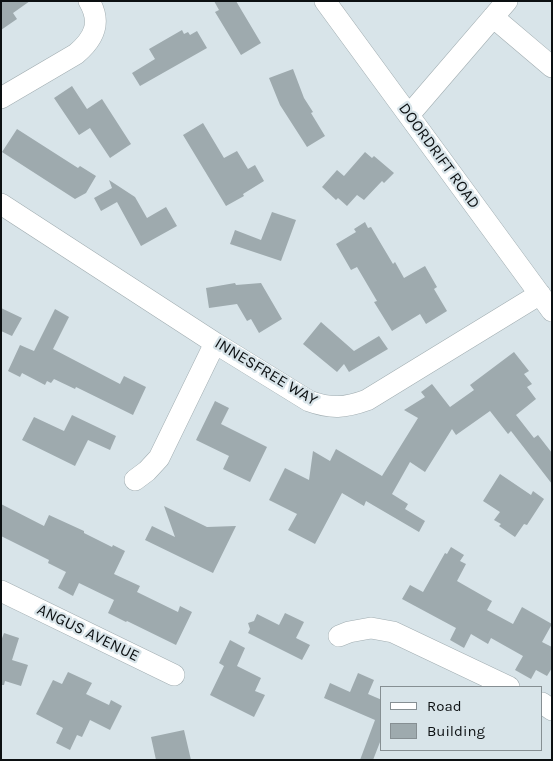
<!DOCTYPE html>
<html>
<head>
<meta charset="utf-8">
<style>
	body { margin:0 }
	#map { position:relative; width:553px; height:761px; overflow:hidden; background:#d8e4e9; font-family:Karla,sans-serif }
	canvas { display:block }
	.frame { position:absolute; inset:0; border:2px solid #0c1012; pointer-events:none }
	.legend { position:absolute; left:380px; top:686px; width:162px; height:65px; box-sizing:border-box; background:#d8e4e9; border:1px solid #868f93; margin:0; padding:6px 9px; list-style:none; font-size:15px; color:#0c1012 }
	.legend li { display:flex; align-items:center; gap:10px; height:25px }
	.legend b { width:25px; border:1px solid #868f93 }
</style>
</head>
<body>
<div id="map">
<canvas width="553" height="761"></canvas>
<div class="frame"></div>
<ul class="legend">
<li><b style="height:6px;background:#fff"></b>Road</li>
<li><b style="height:14px;background:#9eaaae"></b>Building</li>
</ul>
</div>
<script>
const c = document.querySelector('canvas').getContext('2d');
c.lineJoin = 'round';
function fill(path, color) { c.fillStyle = color; c.fill(path, 'evenodd'); }
function trace(path, color, width, dash) { c.strokeStyle = color; c.lineWidth = width; c.lineCap = dash ? 'butt' : 'round'; c.setLineDash(dash || []); c.stroke(path); }
function write(font, color, halo, rows, align = 'center') {
  c.font = font + ' Karla,sans-serif'; c.lineWidth = 4.5; c.setLineDash([]); c.textBaseline = 'middle'; c.strokeStyle = halo; c.fillStyle = color; for (const [text, x, y, turn = 0] of rows) {
    c.save(); c.translate(x, y); c.rotate((+turn || 0) * Math.PI / 180); c.textAlign = isNaN(turn) ? turn : align; if (halo) c.strokeText(text, 0, 0); c.fillText(text, 0, 0); c.restore();
  }
}
fill(new Path2D(`
	M1,1H30L13,13L17,19L1,30Z
	M214,1H236L261,43L241,55L215,12L219,10Z
	M182,30L184,34L188,32L190,35L197,31L207,48L140,86L132,73L155,59L149,49Z
	M293,69L304,98L313,112L311,113L325,136L307,147L280,105L269,78Z
	M72,86L87,109L102,99L131,144L110,158L90,128L79,135L54,98Z
	M203,123L224,158L237,151L248,169L255,165L264,181L243,194L244,196L226,206L183,135Z
	M17,129L78,168L80,166L96,176L86,193L75,199L2,152Z
	M365,152L372,158L374,156L394,173L384,183L382,181L364,200L357,195L347,206L338,198L336,200L322,187L337,170L344,176Z
	M109,180L135,197L147,218L166,207L177,226L141,246L117,202L101,211L94,198L112,188Z
	M272,212L296,220L281,261L230,244L235,230L261,240Z
	M365,222L368,228L371,227L393,264L395,262L404,278L425,266L437,287L434,289L447,311L426,324L420,314L392,331L374,302L377,301L357,267L351,270L336,244L356,232L354,229Z
	M235,283L236,285L261,283L282,319L259,333L251,319L247,321L237,304L209,308L206,288Z
	M1,308L22,318L12,336L1,331Z
	M55,309L69,317L53,349L120,384L124,376L146,387L133,415L76,387L75,389L54,379L51,383L47,381L45,385L22,373L20,377L8,371L20,345L34,351Z
	M321,322L354,351L379,336L388,349L349,372L344,364L337,372L303,344Z
	M514,352L529,371L524,374L532,384L527,387L536,399L516,415L534,438L538,435L552,453V484L511,431L508,434L490,411L456,435L452,429L425,472L410,462L392,494L408,504L405,509L425,521L419,532L366,501L364,506L342,493L315,544L288,530L297,514L269,500L285,468L309,480L313,451L330,461L336,449L382,476L418,418L404,410L425,397L421,392L432,384L450,407L474,390L470,385Z
	M215,401L229,408L221,424L267,447L250,482L223,469L229,456L196,440Z
	M72,415L116,436L110,450L88,440L75,466L22,440L34,417L64,431Z
	M500,474L531,495L533,491L544,499L527,525L524,524L515,537L499,526L501,524L494,520L500,512L483,501Z
	M1,504L44,526L49,515L84,531V533L112,547L113,545L125,551L114,574L140,586L137,592L178,612L180,606L192,612L176,645L127,621L126,622L108,613L114,600L79,583L73,596L58,588L66,572L48,563L49,560L1,536Z
	M164,506L207,527L236,526L213,573L145,540L152,526L175,537Z
	M451,547L464,555L460,561L466,564L457,581L492,601L487,610L513,624L522,607L552,624L542,642L552,647V668L547,676L536,670L531,679L515,670L523,656L491,638L488,644L471,634L464,648L450,640L456,628L402,599L410,585L423,592L445,553L447,554Z
	M285,613L304,622L296,638L310,645L302,660L248,633L250,629L248,623L254,621L257,614L279,625Z
	M4,633L19,638L12,660L28,665L21,686L5,681L4,685H1V641Z
	M230,640L245,648L237,666L261,678L255,691L265,695L254,717L210,695L224,666L219,663Z
	M68,672L92,683L86,694L109,705L111,700L122,706L110,730L90,720L82,737L77,735L70,750L56,743L63,728L36,714L53,680L62,684Z
	M358,673L374,680L368,694L382,700V737L373,760H360L375,720L324,698L330,683L350,692Z
	M184,730L191,760H156L151,737Z`), '#9eaaae');
const minor = new Path2D(`
	M325,1L552,311
	M493,17L552,67
	M1,98L76,54C94,39 102,23 89,1
	M409,115L507,1
	M1,204L215,343L309,401C331,409 345,408 367,400L540,294
	M135,480L147,471L159,458L215,343
	M1,591L174,675
	M339,636L349,632L371,628L393,632L509,687
	M542,703L552,710`);
trace(minor, '#a1adb1', 22);
trace(minor, '#fff', 21);
write('16px', '#0c1012', '#d8e4e9', [
	["DOORDRIFT ROAD",439,156,54],
	["INNESFREE WAY",266,372,31],
	["ANGUS AVENUE",88,633,26]
]);
</script>
</body>
</html>
